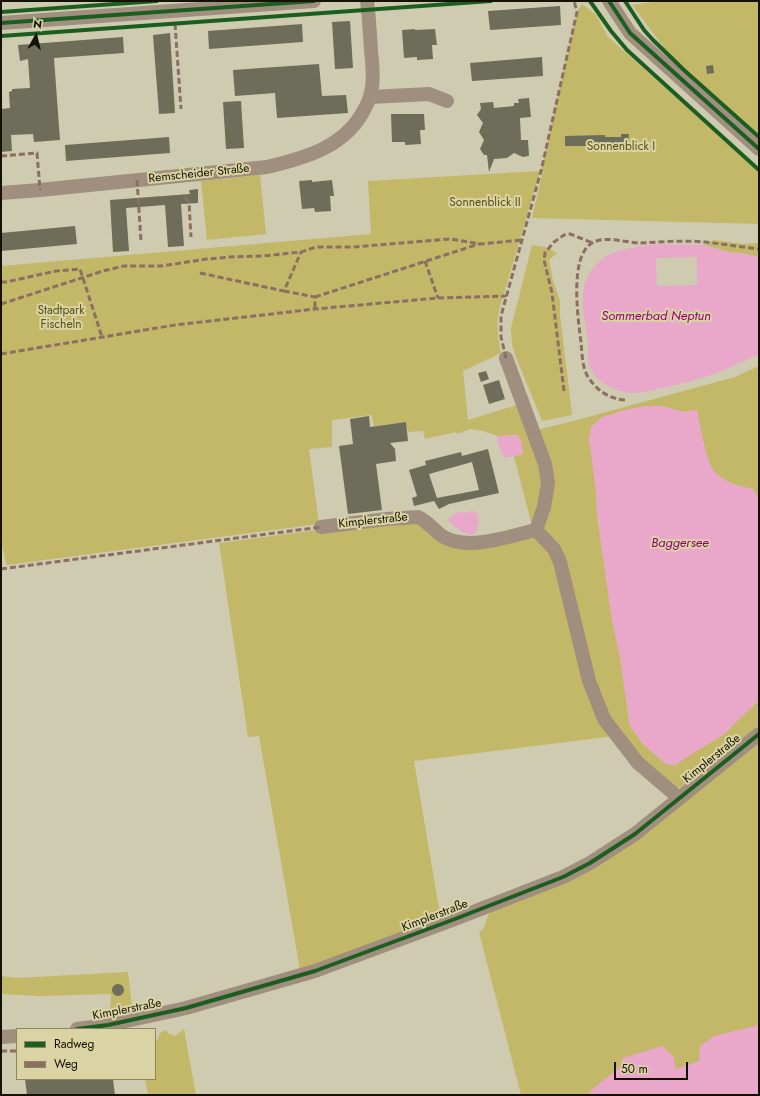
<!DOCTYPE html>
<html>
<head>
<meta charset="utf-8">
<style>
	body { margin:0 }
	#map { position:relative; width:760px; height:1096px; overflow:hidden; background:#cecbb1; font-family:Jost,sans-serif }
	canvas { display:block }
	.frame { position:absolute; inset:0; border:2px solid #141202; pointer-events:none }
	.legend { position:absolute; left:16px; top:1028px; width:140px; height:52px; box-sizing:border-box; background:#dad4a5; border:1px solid #8b8664; margin:0; padding:5px 7px; list-style:none; font-size:12px; color:#141202 }
	.legend li { display:flex; align-items:center; gap:8px; height:20px }
	.legend b { width:20px; border:1px solid #8b8664 }
	.north { position:absolute; left:16px; top:16px; width:40px; height:40px; -webkit-text-stroke:3px #dad4a5; paint-order:stroke; rotate:8deg; font-size:11px; font-weight:700; line-height:16px; text-align:center; color:#141202 }
	.north::after { content:''; display:block; margin:auto; width:14px; height:18px; background:#141202; clip-path:polygon(50% 0,100% 100%,50% 72%,0 100%) }
	.scale { position:absolute; left:614px; top:1062px; width:74px; height:18px; box-sizing:border-box; border:2px solid #141202; border-top:0; padding-left:5px; font-size:12px; line-height:14px; white-space:nowrap; color:#141202; -webkit-text-stroke:3px #dad4a5; paint-order:stroke }
</style>
</head>
<body>
<div id="map">
<canvas width="760" height="1096"></canvas>
<div class="frame"></div>
<ul class="legend">
<li><b style="height:5px;background:#1b5e20"></b>Radweg</li>
<li><b style="height:5px;background:#8d6e63"></b>Weg</li>
</ul>
<div class="north">N</div>
<div class="scale">50 m</div>
</div>
<script>
const c = document.querySelector('canvas').getContext('2d');
c.lineJoin = 'round';
function fill(path, color) { c.fillStyle = color; c.fill(path, 'evenodd'); }
function trace(path, color, width, dash) { c.strokeStyle = color; c.lineWidth = width; c.lineCap = dash ? 'butt' : 'round'; c.setLineDash(dash || []); c.stroke(path); }
function write(font, color, halo, rows, align = 'center') {
  c.font = font + ' Jost,sans-serif'; c.lineWidth = 4; c.setLineDash([]); c.textBaseline = 'middle'; c.strokeStyle = halo; c.fillStyle = color; for (const [text, x, y, turn = 0] of rows) {
    c.save(); c.translate(x, y); c.rotate((+turn || 0) * Math.PI / 180); c.textAlign = isNaN(turn) ? turn : align; if (halo) c.strokeText(text, 0, 0); c.fillText(text, 0, 0); c.restore();
  }
}
fill(new Path2D(`
	M661,1H759V135L672,58L632,5Z
	M582,4L596,15L608,37L759,171V224L532,218L543,171H541L577,12Z
	M540,171L499,311C496,325 498,339 501,353L463,371L468,420L520,404L545,482L537,514L531,522L514,456L523,454L518,435L498,436L483,431L470,429L457,434L456,432L425,439L423,431L408,432L406,422L374,426L372,415L332,420V447L309,449L319,524L7,565L1,543V266L371,234L368,181Z
	M260,175L266,234L207,240L201,181Z
	M714,240L743,244L759,243V257L735,252L733,253L704,245Z
	M532,245L545,247L557,253L549,260L553,281L560,301V315L572,415L542,421L516,357L512,345L511,328Z
	M759,366V500L753,489C739,487 724,482 713,471C707,464 699,422 697,410L683,412L662,406L596,492L597,514L612,620L620,657L630,726L643,744L666,764L676,765L682,760L724,734L759,700V725L682,788L668,786L617,732L596,691L542,531L549,500L537,430L577,420L735,377Z
	M417,520L441,538L538,537L552,551L610,733L607,737L414,761L441,920L300,970L259,736L248,737L219,543L377,522Z
	M759,739V1095H521L479,932L484,928L490,909L567,879Z
	M128,972L133,1015L110,1011L111,994L39,996L1,994V976L18,978Z
	M184,1029L196,1095H148L145,1079H155V1042L158,1039L160,1033L166,1030L169,1034L175,1036Z`), '#c2b868');
fill(new Path2D(`
	M657,244L704,245L733,253L735,252L759,257V354C726,370 698,381 662,388C650,391 636,395 623,392C611,389 596,380 590,368C586,361 589,352 588,344C586,319 575,290 593,268C598,262 608,254 615,252C626,248 645,246 657,244Z
	M644,406H662L683,412L697,410C699,422 707,464 714,471C724,482 739,487 753,489L759,500V700L724,734L682,760L676,765L666,764L643,744L630,726L620,657L612,620L597,514L596,492L589,439L591,427L602,417L625,410Z
	M518,435L522,443L523,454L505,458L498,445V436Z
	M472,511C482,514 478,525 476,533L472,535C465,534 452,527 448,520L449,518L458,512L466,513Z
	M759,1025V1095H587L595,1087L620,1067L623,1058L662,1046L673,1056L676,1069L699,1061L700,1046L714,1036Z`), '#e9a7c9');
fill(new Path2D(`
	M697,257V285L657,286L656,258Z`), '#cecbb1');
fill(new Path2D(`
	M560,6L561,25L490,30L488,11Z
	M350,21L353,68L335,69L332,22Z
	M302,24L303,42L209,49L208,31Z
	M415,29V30L435,29L437,45H432L433,59L417,60V57L404,58L402,30Z
	M170,33L175,113L159,114L153,35Z
	M123,37L124,53L54,58L60,140L34,142L33,134L11,135L12,151L1,152V109L10,108L9,92L12,91V89L30,88L28,59L20,61L18,45Z
	M542,57L543,76L472,81L470,63Z
	M319,64L322,96L346,95L348,113L277,118L275,93L235,96L233,70Z
	M713,65L714,73L707,74L706,66Z
	M529,98L531,117L520,118L521,140H528L529,156L523,157L514,153L507,158L494,159L489,172L487,155H484L480,149L484,140L479,132L483,123L477,115L481,109L480,103L493,102L494,108L514,106V103H519L518,99Z
	M241,101L244,148L226,149L223,102Z
	M391,114H424L425,130H420L421,144L405,145V142H392Z
	M621,134H629L628,148H613V146H565V136L605,135V137H621Z
	M169,137L170,153L66,161L65,145Z
	M312,180V182L332,180L334,196H330L331,211L315,212L314,208L302,209L299,181Z
	M198,189V203L181,204L184,246L168,247L165,205L126,208L129,251L113,252L110,200L190,194L189,190Z
	M75,226L77,244L1,251V233Z
	M486,371L489,379L481,382L478,373Z
	M499,380L505,399L489,404L483,385Z
	M369,416L370,427L406,422L408,441L390,443L395,449L396,461L376,464L382,510L348,514L339,446L353,444L350,419Z
	M488,449L499,493L449,504L439,509L434,501L414,506L412,498L417,496L409,470L426,465L425,461L461,452L462,456ZM472,462L479,490L437,498L429,474Z
	M112 990a6 6 0 1 1 12 0a6 6 0 1 1-12 0Z
	M25,1079H113L115,1095H27Z`), '#6d6d59');
trace(new Path2D(`
	M609,1L630,33L759,149
	M1,23L314,1
	M370,97L429,94L447,101
	M1,193L40,190L267,167C305,158 345,147 364,110C368,103 371,95 372,87C374,75 372,62 371,50C370,34 369,17 367,1
	M506,358L545,464L548,483L544,507L536,530
	M321,527L387,519L418,517C427,521 434,530 442,536C468,552 509,536 536,530L554,549L560,562L589,681L604,719L638,763L679,798
	M77,1029L108,1025L186,1008L315,971L455,919L563,877L590,863L635,834L759,734
	M1,1037L17,1036`), '#a08e7f', 14);
trace(new Path2D(`
	M175,24L181,109
	M1,156L37,153L40,190
	M137,180L141,241
	M185,198L189,202L191,237
	M425,261L438,298
	M200,273L284,291L301,252
	M1,282H6L56,271L80,269L102,337
	M284,291L315,297V309
	M315,297L479,244
	M1,304L103,271L124,266H161L207,259L230,257L263,256L301,252L316,247H354L450,239L481,244L522,240
	M1,354L175,325L315,309L438,298L506,296
	M506,358L501,337V316L541,171L577,12L574,1
	M564,391L552,293L544,260L545,253L554,242L564,235L570,234L593,243
	M625,400C610,399 597,391 588,377C582,367 582,353 581,342C578,319 569,256 592,243C606,235 626,243 641,243C662,242 683,240 705,242C723,244 741,247 759,249
	M1,569L321,527
	M1,1051H17`), '#8d6e63', 3, [6, 3]);
trace(new Path2D(`
	M590,1L611,31L627,50L759,170
	M609,1L630,33L759,149
	M625,1L644,30L653,40L685,71L759,137
	M1,12L157,1
	M1,23L314,1
	M1,36L491,1
	M77,1029L108,1025L186,1008L315,971L455,919L563,877L590,863L635,834L759,734`), '#1b5e20', 4);
write('12px', '#574f13', '#dad4a5', [
	["Sonnenblick I",621,147],
	["Sonnenblick II",485,203],
	["Stadtpark",61,311],
	["Fischeln",61,325]
]);
write('12px', '#141202', '#dad4a5', [
	["Remscheider Straße",199,174,-6],
	["Kimplerstraße",373,521,-6],
	["Kimplerstraße",712,759,-39],
	["Kimplerstraße",435,916,-21],
	["Kimplerstraße",127,1010,-11]
]);
write('italic 13px', '#940073', '#dad4a5', [
	["Sommerbad Neptun",656,317],
	["Baggersee",680,544]
]);
</script>
</body>
</html>
